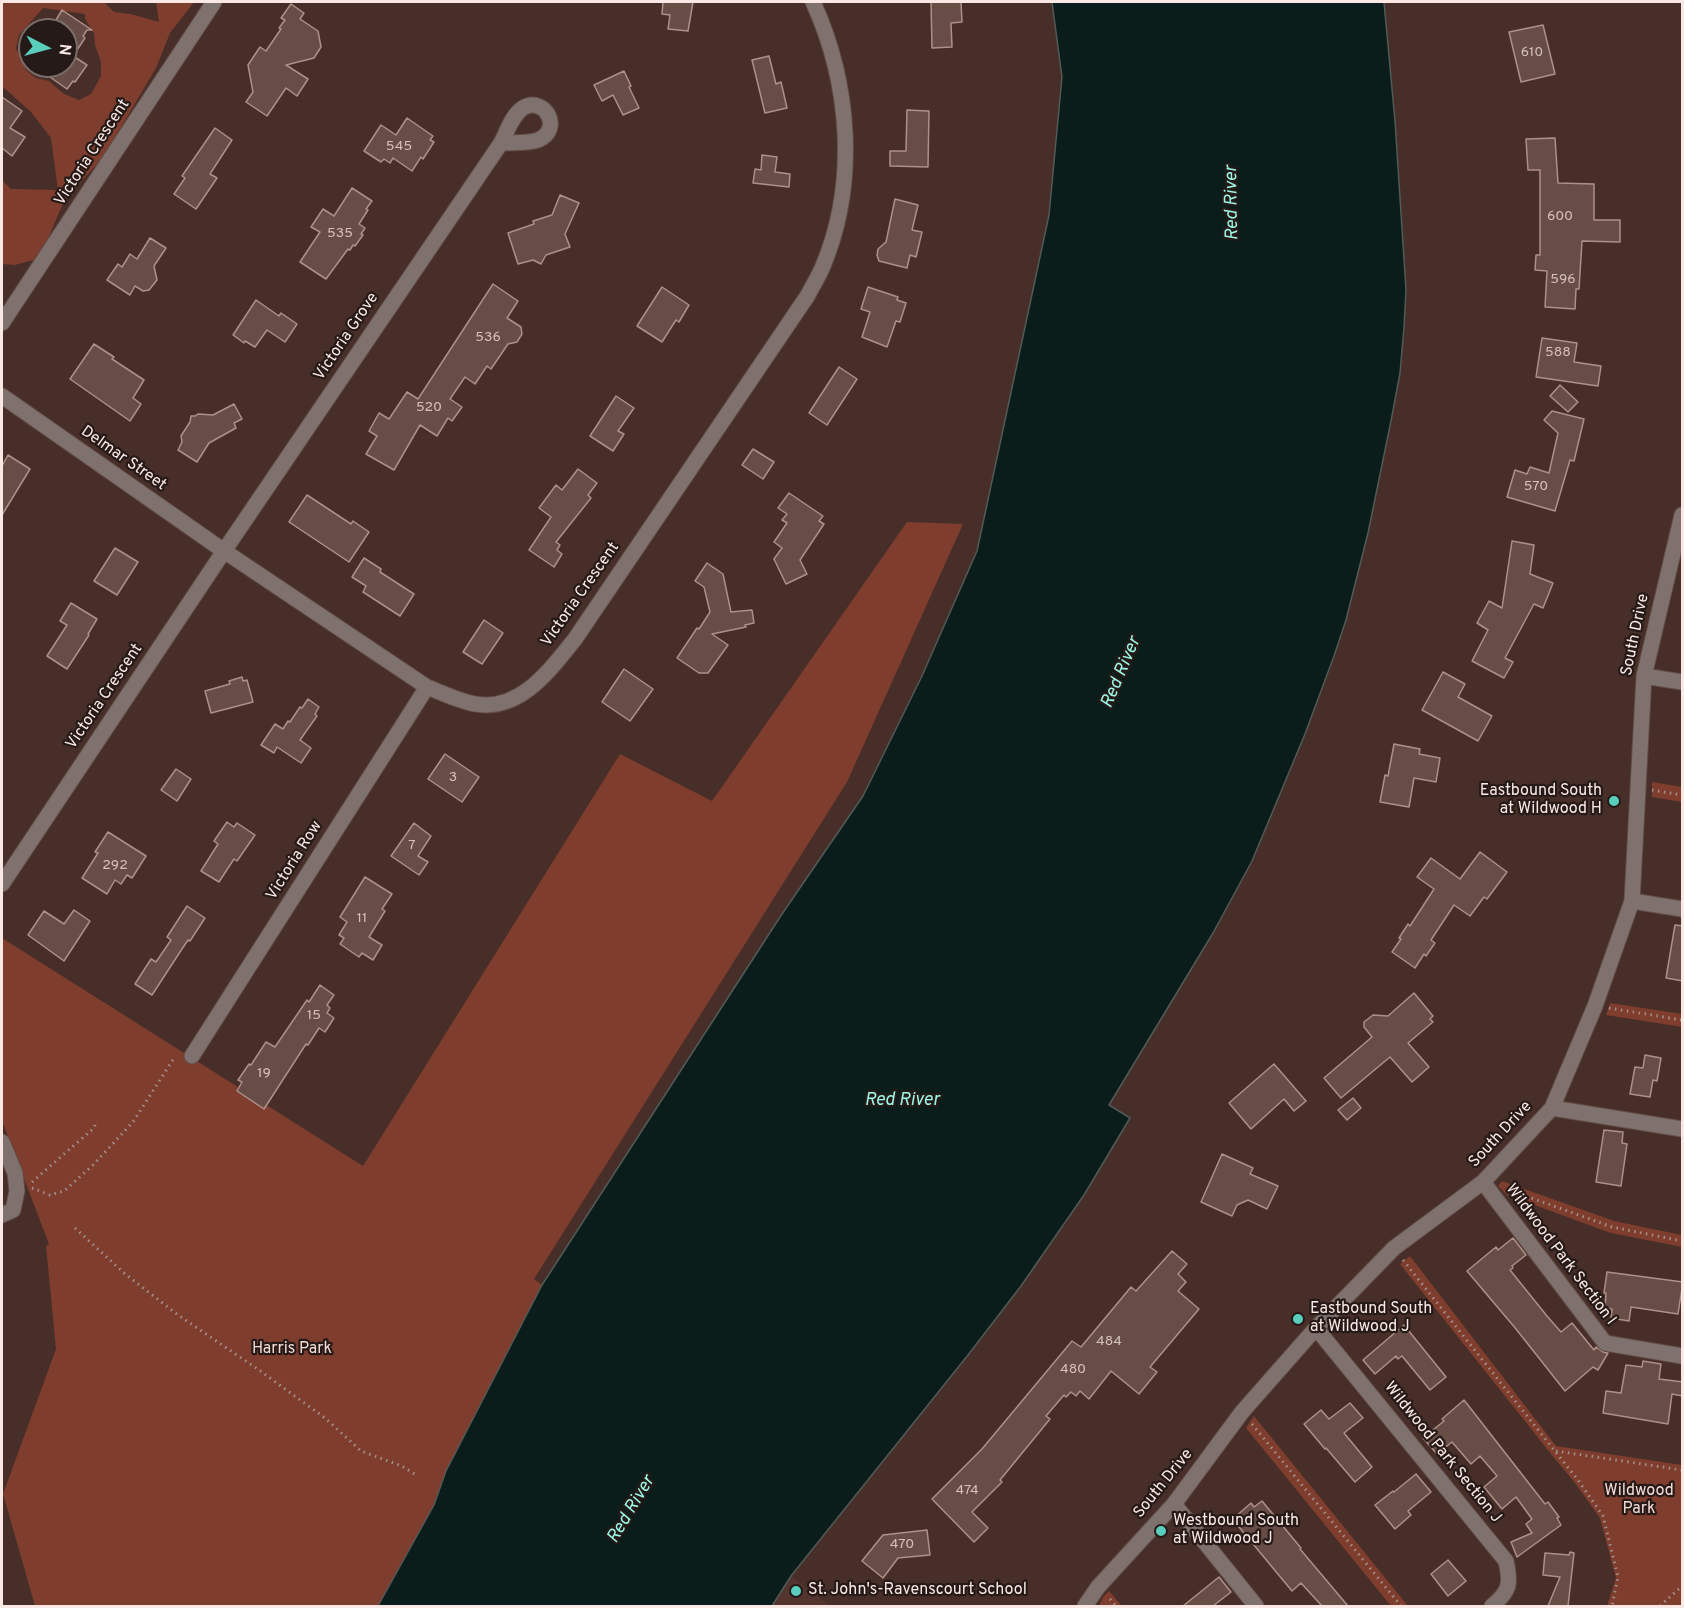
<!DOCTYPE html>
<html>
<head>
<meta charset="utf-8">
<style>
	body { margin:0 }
	#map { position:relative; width:1684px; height:1608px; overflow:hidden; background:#472e28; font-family:Overpass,sans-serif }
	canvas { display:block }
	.frame { position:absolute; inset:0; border:3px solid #f9e8e4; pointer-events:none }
	.north { position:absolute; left:18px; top:18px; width:60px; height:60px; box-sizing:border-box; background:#251a17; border:2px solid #7a6c69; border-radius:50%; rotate:96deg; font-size:16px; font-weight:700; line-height:24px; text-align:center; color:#f9e8e4 }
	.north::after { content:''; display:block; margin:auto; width:21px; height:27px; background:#5acebc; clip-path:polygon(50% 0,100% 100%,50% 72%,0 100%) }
</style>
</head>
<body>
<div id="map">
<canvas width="1684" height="1608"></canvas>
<div class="frame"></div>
<div class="north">N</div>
</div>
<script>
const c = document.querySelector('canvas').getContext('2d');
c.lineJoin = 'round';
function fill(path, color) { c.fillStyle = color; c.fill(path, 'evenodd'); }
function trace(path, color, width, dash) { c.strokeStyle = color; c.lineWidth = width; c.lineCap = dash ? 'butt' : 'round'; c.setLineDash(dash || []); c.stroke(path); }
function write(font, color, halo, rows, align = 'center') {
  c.font = font + ' Overpass,sans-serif'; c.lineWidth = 4.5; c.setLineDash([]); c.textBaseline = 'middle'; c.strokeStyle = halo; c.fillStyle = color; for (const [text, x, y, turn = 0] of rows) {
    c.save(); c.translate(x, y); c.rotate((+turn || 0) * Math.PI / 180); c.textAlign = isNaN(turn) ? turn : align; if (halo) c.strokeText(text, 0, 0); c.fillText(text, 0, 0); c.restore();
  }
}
fill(new Path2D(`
	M791,1576L830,1606H772Z`), '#54352d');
fill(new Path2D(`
	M2,2H104L114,12L131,14L159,22L156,2H194L170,33L156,68L104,156L64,201L42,253L34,260L15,265L2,264V180L11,189L58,190L51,138L31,112L2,86ZM43,8L85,14V19L94,33L95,45L101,62V76L91,94L79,100L64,94L49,81L36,78L26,70L16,48L19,35Z
	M907,522L963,524L847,782L534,1279L542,1285L446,1471L434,1505L378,1606H35L3,1494L56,1349L46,1246L49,1244L2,1121V938L363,1166L620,754L712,801Z
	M1652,782L1682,787V802L1652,797Z
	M1610,1003L1682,1014V1027L1606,1015Z
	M1502,1181L1614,1221L1682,1235V1247L1611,1233L1507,1195L1498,1186Z
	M1410,1256L1556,1446L1682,1465V1606H1607L1616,1578L1600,1518L1575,1483L1551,1454L1400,1264Z
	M1254,1416L1408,1606H1391L1246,1428Z
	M1109,1591L1122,1606H1099L1103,1597Z`), '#7f3d2e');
const water = new Path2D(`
	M1052,2H1384L1395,121L1406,290L1404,327L1400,373L1391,421L1368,533L1346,620L1334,656L1305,734L1252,861L1213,933L1109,1105L1130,1118L1084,1195L1021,1286L968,1355L791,1576L772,1606H378L434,1505L446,1471L542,1285L782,914L863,796L922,676L977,551L1049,215L1062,77Z`);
fill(water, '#0b1d1a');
trace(water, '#525a57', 1.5);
const building = new Path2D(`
	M663,2H693L688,31L668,29L670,15L662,14Z
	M931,2H961L962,22L951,23L952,47L932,48Z
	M291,4L304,13L300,19L318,31L321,47L314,58L286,65L308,79L297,96L286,88L267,116L246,102L253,92L248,65L260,47L266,51L281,29L279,28L285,20L281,18Z
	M62,10L92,30H87L83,36L85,38L73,56L87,65L75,82L73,81L67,89L47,75L53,66H66V30H50Z
	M1543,25L1555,74L1521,82L1509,32Z
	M769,56L776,84L781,82L787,108L765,113L752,60Z
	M624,71L631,86L629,87L639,108L623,115L613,95L602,101L594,85Z
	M2,97L22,111L10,128L25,137L12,156L2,148Z
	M907,110L929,111L928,167L890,166V151H906Z
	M407,118L433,136L430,140L434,142L423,159L421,157L412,171L393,158L390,163L384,159L381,162L364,151L381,125L396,135Z
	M215,128L232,140L210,174L217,178L196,209L174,194L185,178L182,176Z
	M1555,138L1558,183L1594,184V220H1620V242L1582,241L1579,289H1576L1575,309L1545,307L1547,271L1535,270L1536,255H1540V170H1528L1526,139Z
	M762,155L777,157L775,172L790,174L789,187L753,183L755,169L761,170Z
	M352,188L372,201L366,209L368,210L359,224L365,228L361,234L363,235L355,246L353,245L350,250L348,249L326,279L300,262L320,232L311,227L323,209L334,216Z
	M560,195L579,203L565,234L570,247L546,255L541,264L533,260L518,264L508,233L534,224L533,221L552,215Z
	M895,199L918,205L912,230L922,232L916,257L910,255L907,268L879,261L877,255L878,249L886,242Z
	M150,238L166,248L154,266L157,280L149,290L143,291L135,286L130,295L107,280L118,264L122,267L130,254L137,259Z
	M493,284L518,301L507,318L521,327L522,334L517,342L508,344L491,369L487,366L475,384L465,377L450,399L462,407L452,421L448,418L437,436L420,425L394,470L366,454L377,436L369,431L379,413L389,419L407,392L418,399Z
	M662,287L689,305L679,322L676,320L662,342L637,326Z
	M868,287L898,297L897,300L906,303L900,322L896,321L887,347L862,337L870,312L861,309Z
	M256,300L279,316L281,313L297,324L285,342L267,330L255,347L245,341L244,343L233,335Z
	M1542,338L1577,343L1574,362L1601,366L1598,386L1536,377Z
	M94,344L114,357L112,359L144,380L133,398L141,404L130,421L70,379Z
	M839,367L857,379L827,425L809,413Z
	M1560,385L1578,402L1568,412L1550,396Z
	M616,396L634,408L618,431L624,434L613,451L590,436Z
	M234,404L242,419L234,423L236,428L209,443L197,462L178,450L182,442L181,436L190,422L191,416H195L198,414L213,415Z
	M1552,411L1584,419L1574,461L1570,460L1555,511L1507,497L1515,470L1527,474L1530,467L1549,473L1558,433L1544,420Z
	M753,449L774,462L763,479L742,465Z
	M8,455L30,469L2,515V466Z
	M578,469L597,483L588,495L591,498L556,542L560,545L557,550L562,554L554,567L529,550L551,517L539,508L556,485L562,490Z
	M789,493L823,516L819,521L824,524L800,560L807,574L786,584L774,559L782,548L774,542L787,523L782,520L787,514L778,508Z
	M307,495L351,524L353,521L369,532L349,562L289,522Z
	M1512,541L1534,545L1530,574L1553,583L1543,608L1534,604L1505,658L1513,662L1504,678L1472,661L1488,630L1477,623L1489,601L1502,608Z
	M115,548L138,562L117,595L94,581Z
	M364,558L381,569L380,572L414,594L400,616L363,592L366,586L352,577Z
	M707,563L723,574L731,612L752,610L754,623L745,625L746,627L712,634L728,645L708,673H699L677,658L697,628L699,629L710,612L704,587L695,581Z
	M71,603L97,619L88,634L89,635L67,669L47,656L67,625L60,621Z
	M484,620L503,633L482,664L463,652Z
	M624,669L653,689L630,721L602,702Z
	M1443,672L1465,684L1458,697L1492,716L1478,741L1422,710Z
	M242,677L243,681L247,680L253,702L211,713L205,691L230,684L229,681Z
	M308,699L319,707L315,714L317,716L300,740L311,748L301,763L277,747L274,753L261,745L275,724L283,729L288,721L290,722L300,707L302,708Z
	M1394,744L1420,749L1419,754L1440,758L1436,782L1414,778L1409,807L1380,802L1385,775L1388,776Z
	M445,754L479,777L462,802L428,779Z
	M176,769L191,779L177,801L161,790Z
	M227,822L234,827L237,823L255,835L237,861L234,859L219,882L201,871L218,844L214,841Z
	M414,823L431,836L418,856L428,862L419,875L391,856Z
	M108,832L146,856L132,878L127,875L121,884L115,880L107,894L82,878L98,853L95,852Z
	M1480,852L1507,872L1487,899L1484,897L1470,916L1454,905L1431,940L1435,943L1426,956L1424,954L1415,968L1392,952L1401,939L1399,938L1408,924L1410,926L1434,889L1417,877L1431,858L1460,879Z
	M365,877L392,894L382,909L385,911L369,937L382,945L373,960L362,953L359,957L340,944L344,938L339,935L347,922L340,917Z
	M187,906L205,918L190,941L188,940L180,952L152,995L135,984L151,959L156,962L171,940L167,937Z
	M74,910L90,921L64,961L28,935L44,911L64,924Z
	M1675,925L1683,926V981L1666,978Z
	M320,985L334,995L327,1005L330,1008L327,1013L334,1018L325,1032L319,1028L308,1045L306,1044L264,1109L237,1091L242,1082L238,1080L249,1064L251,1065L266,1042L275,1047L307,1000L309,1002Z
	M1414,993L1433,1016L1430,1019L1433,1022L1408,1043L1429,1067L1412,1082L1390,1057L1341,1098L1324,1078L1372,1037L1364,1027V1022L1373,1015L1388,1016Z
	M1645,1055L1661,1058L1657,1081L1653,1080L1650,1097L1630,1094L1635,1067L1643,1068Z
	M1274,1064L1306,1101L1294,1111L1284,1099L1251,1129L1229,1103Z
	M1353,1098L1361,1108L1347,1120L1338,1110Z
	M1604,1130L1623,1132L1622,1143L1627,1144L1621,1186L1596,1182Z
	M1222,1154L1253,1168L1250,1174L1278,1186L1267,1209L1248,1200L1237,1205L1232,1216L1201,1202Z
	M1513,1238L1526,1255L1512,1266L1513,1268L1510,1270L1547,1316L1561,1332L1572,1323L1594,1350L1596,1347L1603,1352L1608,1353L1598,1370L1593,1367L1565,1391L1516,1329L1467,1271L1496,1247L1498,1250Z
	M1172,1251L1187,1264L1178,1274L1186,1282L1178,1291L1199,1309L1150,1367L1157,1372L1139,1394L1111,1371L1089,1399L1080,1391L1076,1396L1071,1392L1066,1397L1064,1395L1046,1416L1050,1419L1000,1480L1002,1482L972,1512L988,1528L974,1542L932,1499L982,1449L1072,1341L1081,1347L1131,1287L1136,1291Z
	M1607,1272L1683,1282L1678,1314L1631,1307L1629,1321L1611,1318L1612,1309L1605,1308L1606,1293H1604Z
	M1404,1325L1446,1377L1430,1390L1402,1356L1398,1359L1396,1356L1375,1374L1363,1360Z
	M1643,1361L1661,1364L1659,1379L1683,1382V1396L1672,1394L1668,1424L1603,1413L1606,1391L1621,1393L1626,1365L1642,1367Z
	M1464,1400L1545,1504L1548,1502L1559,1517L1557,1518L1561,1525L1517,1557L1511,1542L1532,1533L1526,1524L1532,1519L1516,1497L1502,1509L1484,1487L1497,1476L1480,1456L1471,1464L1452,1442L1437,1454L1423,1438L1444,1421L1442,1419Z
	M1350,1403L1363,1418L1344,1433L1372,1467L1355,1482L1326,1448L1325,1449L1304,1424L1321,1410L1329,1419Z
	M1416,1474L1431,1492L1408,1511L1411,1515L1395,1529L1375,1505L1393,1491L1394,1492Z
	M1262,1501L1301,1548L1300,1549L1348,1606H1322L1301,1583L1292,1591L1234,1521V1518L1251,1503L1254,1507Z
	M927,1530L930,1555L898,1558L883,1578L862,1561L883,1535Z
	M1570,1552L1574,1553L1568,1606H1548L1560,1577L1543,1575L1545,1553L1569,1555Z
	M1448,1560L1466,1581L1448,1596L1431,1574Z
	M1219,1577L1231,1592L1213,1606H1183Z`);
fill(building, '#684d47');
trace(building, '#ae9089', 1.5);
const minor = new Path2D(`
	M2,323L214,2
	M2,396L224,551L501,143C512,142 527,144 538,140C564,129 544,95 523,108C512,115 507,132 501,143
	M1644,676L1682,682
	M2,884L224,551L427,687C443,693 458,701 475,704C520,712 550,670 575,639L808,295C813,285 819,276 823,266C858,182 850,83 813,2
	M1632,901L1682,909
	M192,1056L427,687
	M1552,1108L1682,1129
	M2,1142L15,1173L17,1191L13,1210L2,1215
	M1483,1182L1605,1343L1682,1356
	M1316,1328L1506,1561C1511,1584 1510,1591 1492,1606
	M1174,1504L1256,1606
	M1085,1606L1098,1587L1174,1504L1242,1412L1316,1328L1394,1248L1483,1182L1552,1108L1595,1006L1632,901L1644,676L1682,515`);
trace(minor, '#634c46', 17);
trace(new Path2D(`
	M1652,790L1682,795
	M1609,1008L1682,1020
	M32,1182L94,1128L96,1122
	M32,1188L50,1195L64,1191L93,1165L133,1122L174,1058H176
	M1509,1190L1612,1227L1682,1241
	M75,1228L124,1273L178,1315L259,1370L325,1418L361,1451L402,1466L416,1475
	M1403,1260L1578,1480L1603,1516L1618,1577L1612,1606
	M1252,1424L1401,1606
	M1556,1451L1682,1470
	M1110,1599L1116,1606
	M1660,1606L1682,1586`), '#a4908b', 3, [1.5, 4.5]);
trace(minor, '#7e716e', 15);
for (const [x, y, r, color] of [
	[1614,801,6,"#5acebc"],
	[1298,1319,6,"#5acebc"],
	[1161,1531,6,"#5acebc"],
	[796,1591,6,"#5acebc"]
]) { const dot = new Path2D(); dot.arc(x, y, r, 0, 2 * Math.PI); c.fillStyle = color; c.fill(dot); trace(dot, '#251a17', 2); }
write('14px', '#d5c1bd', null, [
	["610",1532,53],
	["545",399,147],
	["600",1560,217],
	["535",340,234],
	["596",1563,280],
	["536",488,338],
	["588",1558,353],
	["520",429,408],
	["570",1536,487],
	["3",453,778],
	["7",412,846],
	["292",115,866],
	["11",362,919],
	["15",314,1016],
	["19",264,1074],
	["484",1109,1342],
	["480",1073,1370],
	["474",967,1491],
	["470",902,1545]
]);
write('16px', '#f9e8e4', '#251a17', [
	["Victoria Crescent",93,153,-57],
	["Victoria Grove",347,337,-56],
	["Delmar Street",123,459,35],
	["Victoria Crescent",581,595,-55],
	["South Drive",1636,635,-78],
	["Victoria Crescent",105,697,-56],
	["Victoria Row",295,861,-58],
	["South Drive",1501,1135,-47],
	["Wildwood Park Section I",1560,1255,53],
	["Wildwood Park Section J",1442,1453,51],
	["South Drive",1164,1484,-51]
]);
write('16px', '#f9e8e4', '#251a17', [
	["Eastbound South",1602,792,"right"],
	["at Wildwood H",1602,810,"right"],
	["Eastbound South",1310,1310],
	["at Wildwood J",1310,1328],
	["Westbound South",1173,1522],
	["at Wildwood J",1173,1540],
	["St. John's-Ravenscourt School",808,1591]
], 'left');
write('16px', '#f6dbd5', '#251a17', [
	["Harris Park",292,1350],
	["Wildwood",1639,1492],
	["Park",1639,1510]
]);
write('italic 18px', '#9bf9e9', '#251a17', [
	["Red River",1233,203,-91],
	["Red River",1122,673,-67],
	["Red River",902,1101],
	["Red River",632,1510,-59]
]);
</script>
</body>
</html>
